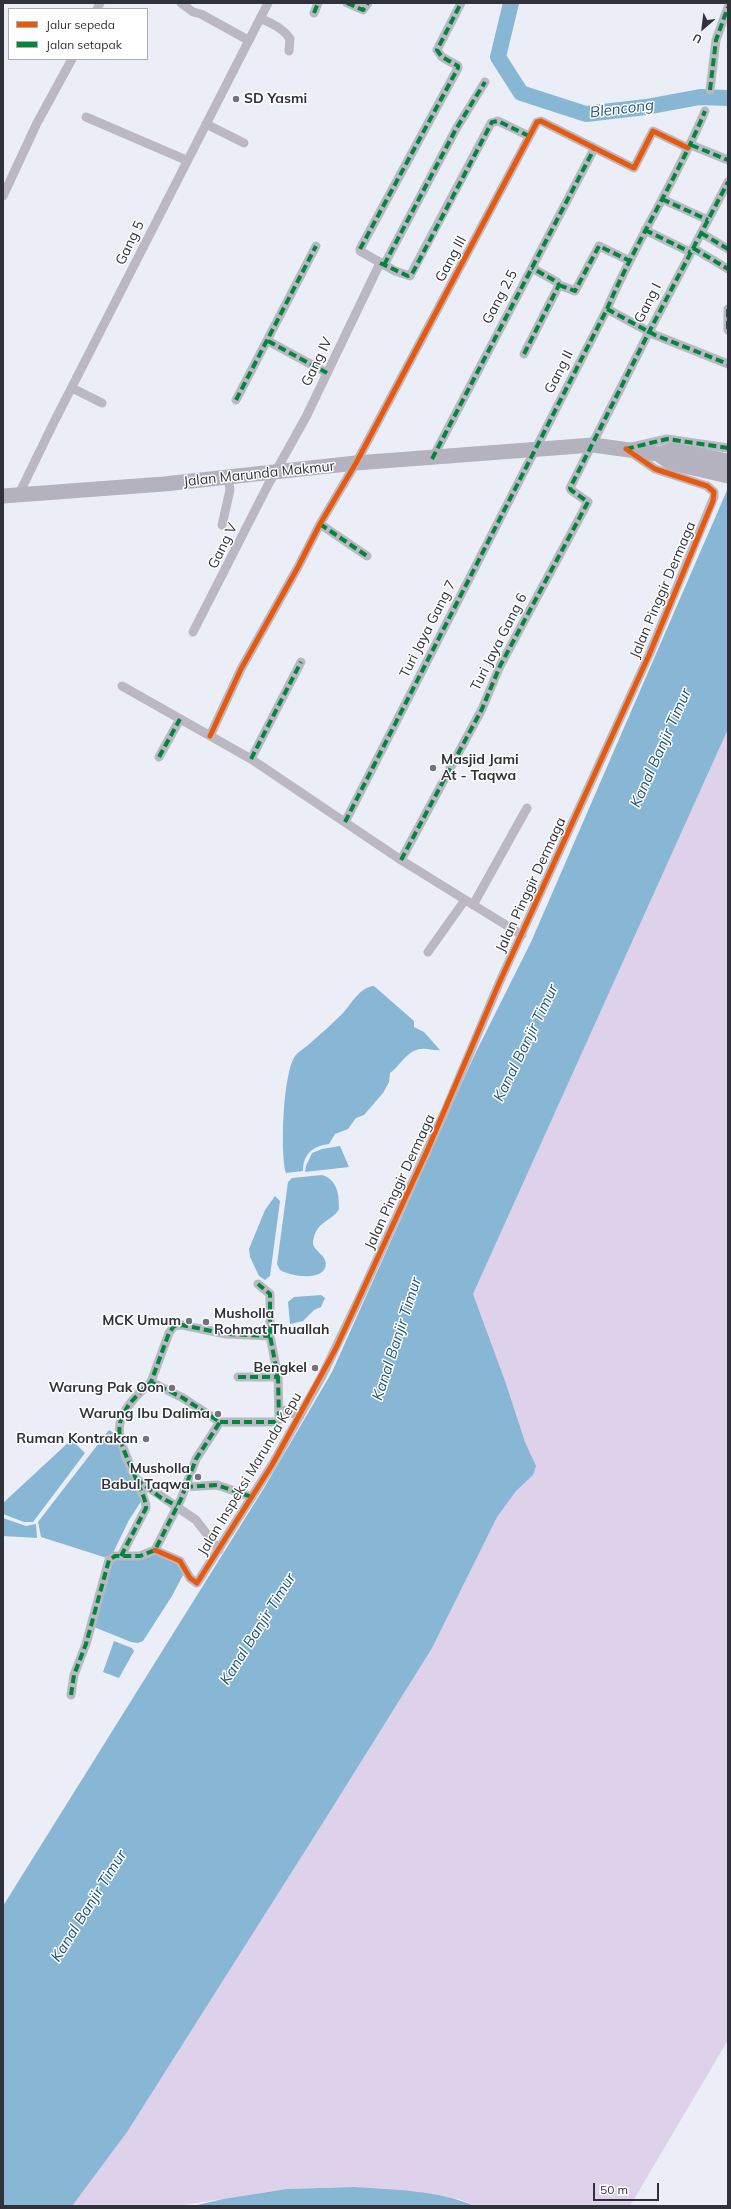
<!DOCTYPE html>
<html>
<head>
<meta charset="utf-8">
<style>
	body { margin:0 }
	#map { position:relative; width:731px; height:2209px; overflow:hidden; background:#ebeef7; font-family:Mulish,sans-serif }
	canvas { display:block }
	.frame { position:absolute; inset:0; border:4px solid #30323b; pointer-events:none }
	.legend { position:absolute; left:8px; top:8px; width:140px; height:52px; box-sizing:border-box; background:#fff; border:1px solid #acadb1; margin:0; padding:5px 7px; list-style:none; font-size:12px; color:#30323b }
	.legend li { display:flex; align-items:center; gap:8px; height:20px }
	.legend b { width:20px; border:1px solid #acadb1 }
	.north { position:absolute; left:683px; top:8px; width:40px; height:40px; -webkit-text-stroke:3px #fff; paint-order:stroke; rotate:208deg; font-size:11px; font-weight:700; line-height:16px; text-align:center; color:#30323b }
	.north::after { content:''; display:block; margin:auto; width:14px; height:18px; background:#30323b; clip-path:polygon(50% 0,100% 100%,50% 72%,0 100%) }
	.scale { position:absolute; left:593px; top:2183px; width:66px; height:18px; box-sizing:border-box; border:2px solid #30323b; border-top:0; padding-left:5px; font-size:12px; line-height:14px; white-space:nowrap; color:#30323b; -webkit-text-stroke:3px #fff; paint-order:stroke }
</style>
</head>
<body>
<div id="map">
<canvas width="731" height="2209"></canvas>
<div class="frame"></div>
<ul class="legend">
<li><b style="height:5px;background:#e8590c"></b>Jalur sepeda</li>
<li><b style="height:5px;background:#00873e"></b>Jalan setapak</li>
</ul>
<div class="north">U</div>
<div class="scale">50 m</div>
</div>
<script>
const c = document.querySelector('canvas').getContext('2d');
c.lineJoin = 'round';
function fill(path, color) { c.fillStyle = color; c.fill(path, 'evenodd'); }
function trace(path, color, width, dash) { c.strokeStyle = color; c.lineWidth = width; c.lineCap = dash ? 'butt' : 'round'; c.setLineDash(dash || []); c.stroke(path); }
function write(font, color, halo, rows, align = 'center') {
  c.font = font + ' Mulish,sans-serif'; c.lineWidth = 3; c.setLineDash([]); c.textBaseline = 'middle'; c.strokeStyle = halo; c.fillStyle = color; for (const [text, x, y, turn = 0] of rows) {
    c.save(); c.translate(x, y); c.rotate((+turn || 0) * Math.PI / 180); c.textAlign = isNaN(turn) ? turn : align; if (halo) c.strokeText(text, 0, 0); c.fillText(text, 0, 0); c.restore();
  }
}
fill(new Path2D(`
	M728,717V2040L630,2206H475L459,2199L354,2187L287,2189L177,2206H63L466,1298Z`), '#ddd2ea');
fill(new Path2D(`
	M728,488V729L473,1294L505,1381L525,1442L536,1466L533,1475L516,1491L497,1517L432,1648L324,1821L127,2132L72,2206H3V1906L264,1488L332,1372L474,1056L531,942Z
	M374,986L414,1021V1027L424,1032L440,1050C433,1051 428,1048 421,1049C407,1050 401,1065 390,1073L389,1082L383,1093L364,1115L356,1118L348,1129L335,1134L329,1144C313,1146 303,1154 303,1171L286,1173C280,1153 283,1073 295,1056C298,1052 303,1049 307,1046C319,1035 331,1025 343,1013C352,1003 360,987 374,986Z
	M340,1146L349,1167L305,1172L306,1166L312,1153L322,1149Z
	M322,1175C338,1180 339,1195 339,1209C332,1222 316,1220 313,1242C312,1251 330,1256 325,1268C320,1281 289,1276 280,1270L277,1264L288,1182L292,1178Z
	M275,1196L280,1201L270,1276L265,1280L259,1276L250,1257L249,1249L265,1210Z
	M321,1295L325,1298L321,1307L314,1310L303,1321L290,1324L288,1302L294,1297Z
	M109,1430L116,1434L122,1458L142,1500L129,1520L110,1559L41,1537L38,1522Z
	M70,1441H73L85,1453L33,1522H24L3,1514V1503Z
	M3,1518L26,1526L36,1524L37,1538L3,1536Z
	M154,1553L179,1562L183,1575L172,1596L143,1641L138,1643L131,1642L94,1627L110,1560Z
	M114,1641L132,1648L134,1651L119,1678L103,1672Z
	M354,2187C395,2190 437,2190 475,2206H193L223,2199L287,2189Z`), '#88b7d6');
trace(new Path2D(`
	M511,3L498,57L521,93L586,114L646,107L700,97L728,98`), '#88b7d6', 16);
trace(new Path2D(`
	M181,3L193,12L201,14L248,40
	M347,3L363,10L368,3
	M461,3L437,50L442,57L458,66V68L360,249V251L395,271L410,276L491,123L498,121L529,136
	M97,9L100,3
	M314,13L318,3
	M260,18C271,23 283,28 290,39L289,51
	M710,90L716,40L728,7
	M86,117L186,160
	M206,124L244,143
	M691,145L728,160
	M3,196L37,123L72,59
	M662,199L708,220
	M645,230L690,252
	M701,233L728,249
	M693,248L728,269
	M384,265L456,129L485,82
	M559,285L575,291L599,246L628,260
	M607,309L655,335L728,364
	M728,309V330
	M268,341L327,373
	M524,354L559,285L557,282L532,268
	M72,388L102,403
	M236,400L316,246
	M632,447L667,439L728,448
	M432,459L594,149
	M18,496L54,422L268,3
	M320,524L367,556
	M222,525L230,490L228,477
	M193,632L268,485L306,417L380,263
	M122,686L251,759L401,860L522,935
	M210,736L241,669L298,567L320,524L356,463L537,122L541,121L634,168L653,131L688,148
	M159,757L180,719
	M251,759L301,662
	M345,822L607,309C636,241 677,179 705,111
	M401,860L482,709L500,666L588,502L571,490L570,488L649,332L728,182
	M473,905L527,808
	M428,952L465,900
	M238,1377H278L270,1336V1294L258,1284
	M280,1409L300,1416
	M220,1422H275L279,1420L278,1377
	M136,1479L196,1520L219,1550
	M185,1487L217,1485L252,1497
	M155,1550L180,1561L190,1578L197,1583L272,1465L322,1376L358,1301L446,1109L500,981L649,655L714,497V492L707,486L655,469L632,453
	M121,1556L146,1508C146,1500 141,1491 138,1484C118,1434 104,1424 151,1382
	M71,1695L74,1675L86,1644L109,1560L115,1556H140L155,1550L181,1499L196,1459L220,1422L183,1398L151,1382L169,1333L174,1326L182,1325L226,1334L270,1336`), '#bbb8c3', 9);
trace(new Path2D(`
	M658,454L671,463L728,476
	M3,496L164,484L356,463L593,445L658,454L673,450L728,461`), '#b4b2bf', 15);
trace(new Path2D(`
	M347,3L363,10L368,3
	M314,13L318,3
	M710,90L716,40L728,7
	M691,145L728,160
	M662,199L708,220
	M645,230L690,252
	M701,233L728,249
	M693,248L728,269
	M360,249L458,68V66L442,57L437,50L461,3
	M380,263L408,276L412,274L492,122L498,121L529,136
	M384,265L456,129L485,82
	M559,285L575,291L599,246L628,260
	M607,309L655,335L728,364
	M728,309V330
	M268,341L327,373
	M524,354L559,285L557,282L532,268
	M236,400L316,246
	M626,449L667,439L728,448
	M432,459L594,149
	M320,524L367,556
	M159,757L180,719
	M251,759L301,662
	M345,822L607,309C636,241 677,179 705,111
	M401,860L482,709L500,666L588,502L571,490L570,488L649,332L728,182
	M238,1377H278L270,1336V1294L258,1284
	M220,1422H275L279,1420L278,1377
	M136,1479L160,1497L177,1506
	M185,1487L217,1485L252,1497
	M121,1556L146,1508C146,1500 141,1491 138,1484C118,1434 104,1424 151,1382
	M71,1695L74,1675L86,1644L109,1560L115,1556H140L155,1550L181,1499L196,1459L220,1422L183,1398L151,1382L169,1333L174,1326L182,1325L226,1334L270,1336`), '#00873e', 4, [8, 4]);
trace(new Path2D(`
	M210,736L241,669L298,567L320,524L356,463L537,122L541,121L634,168L653,131L688,148
	M155,1550L180,1561L190,1578L197,1583L272,1465L336,1348L427,1151L500,981L649,655L713,501L714,492L707,486L655,469L626,449`), '#e8590c', 5);
for (const [x, y, r, color] of [
	[236,99,4,"#71747d"],
	[433,768,4,"#71747d"],
	[189,1321,4,"#71747d"],
	[206,1322,4,"#71747d"],
	[315,1368,4,"#71747d"],
	[172,1388,4,"#71747d"],
	[218,1414,4,"#71747d"],
	[146,1439,4,"#71747d"],
	[198,1477,4,"#71747d"]
]) { const dot = new Path2D(); dot.arc(x, y, r, 0, 2 * Math.PI); c.fillStyle = color; c.fill(dot); trace(dot, '#fff', 1.5); }
write('bold 14px', '#30323b', '#fff', [
	["SD Yasmi",244,99,"left"],
	["Masjid Jami",441,760,"left"],
	["At - Taqwa",441,776,"left"],
	["Musholla",214,1314,"left"],
	["Rohmat Thuallah",214,1330,"left"],
	["MCK Umum",181,1321],
	["Bengkel",307,1368],
	["Warung Pak Oon",164,1388],
	["Warung Ibu Dalima",210,1414],
	["Ruman Kontrakan",138,1439],
	["Musholla",190,1469],
	["Babul Taqwa",190,1485]
], 'right');
write('14px', '#30323b', '#fff', [
	["Gang 5",130,243,-64],
	["Gang III",451,259,-62],
	["Gang 2.5",500,297,-62],
	["Gang I",648,303,-63],
	["Gang IV",317,362,-64],
	["Gang II",559,372,-63],
	["Jalan Marunda Makmur",259,474,-6],
	["Gang V",223,546,-64],
	["Jalan Pinggir Dermaga",663,590,-67],
	["Turi Jaya Gang 7",428,629,-63],
	["Turi Jaya Gang 6",499,642,-63],
	["Jalan Pinggir Dermaga",531,885,-65],
	["Jalan Pinggir Dermaga",400,1182,-65],
	["Jalan Inspeksi Marunda Kepu",250,1474,-59]
]);
write('italic 15px', '#215471', '#fff', [
	["Blencong",622,109,-7],
	["Kanal Banjir Timur",661,748,-66],
	["Kanal Banjir Timur",526,1043,-64],
	["Kanal Banjir Timur",397,1339,-72],
	["Kanal Banjir Timur",258,1629,-58],
	["Kanal Banjir Timur",89,1906,-58]
]);
</script>
</body>
</html>
